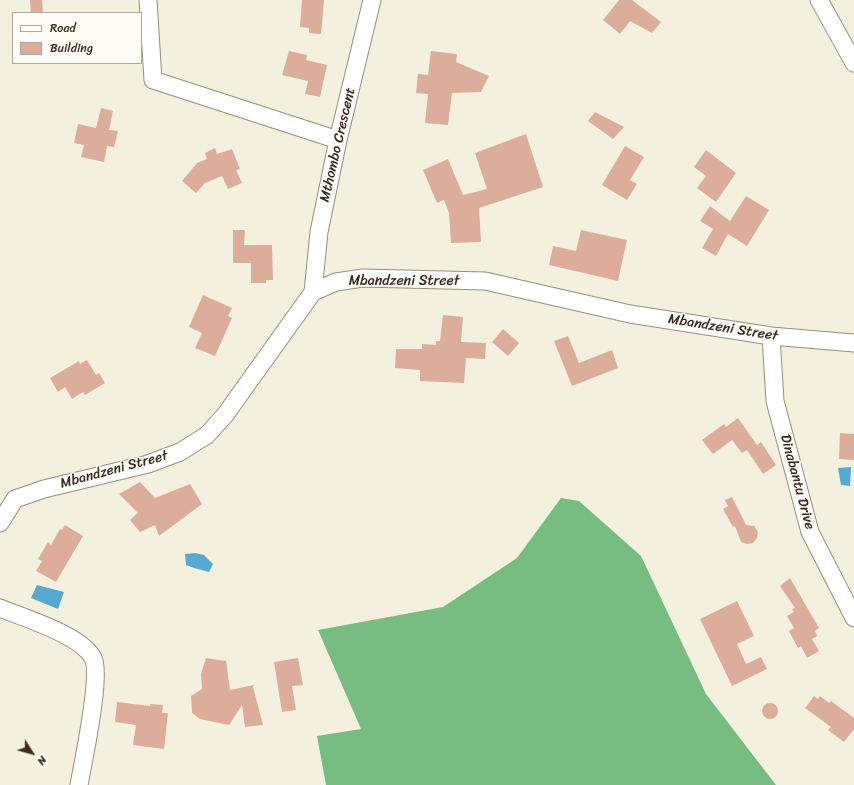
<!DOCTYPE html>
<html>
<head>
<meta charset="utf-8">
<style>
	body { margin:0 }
	#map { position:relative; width:854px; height:785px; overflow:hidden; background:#f4f0de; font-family:Sriracha,sans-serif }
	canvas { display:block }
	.legend { position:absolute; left:12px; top:12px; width:130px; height:52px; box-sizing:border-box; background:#fdfcf7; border:1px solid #afa8a0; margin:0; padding:5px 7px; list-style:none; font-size:12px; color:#3b2a1e }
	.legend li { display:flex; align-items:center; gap:8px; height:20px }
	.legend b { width:20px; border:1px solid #afa8a0 }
	.north { position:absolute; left:12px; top:733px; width:40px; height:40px; -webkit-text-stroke:3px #fdfcf7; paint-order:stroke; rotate:127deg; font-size:11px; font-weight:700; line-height:16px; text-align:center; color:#3b2a1e }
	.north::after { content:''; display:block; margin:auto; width:14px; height:18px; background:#3b2a1e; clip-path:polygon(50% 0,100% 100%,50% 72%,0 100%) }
</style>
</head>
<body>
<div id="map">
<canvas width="854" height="785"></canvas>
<ul class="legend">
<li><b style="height:5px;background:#fff"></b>Road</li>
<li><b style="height:11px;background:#ddad9c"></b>Building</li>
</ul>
<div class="north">N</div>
</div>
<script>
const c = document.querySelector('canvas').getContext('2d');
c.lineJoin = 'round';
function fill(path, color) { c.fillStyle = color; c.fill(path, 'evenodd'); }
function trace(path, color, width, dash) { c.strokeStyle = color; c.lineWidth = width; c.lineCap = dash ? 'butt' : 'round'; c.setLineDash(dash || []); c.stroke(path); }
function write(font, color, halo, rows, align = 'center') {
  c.font = font + ' Sriracha,sans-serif'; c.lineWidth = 3; c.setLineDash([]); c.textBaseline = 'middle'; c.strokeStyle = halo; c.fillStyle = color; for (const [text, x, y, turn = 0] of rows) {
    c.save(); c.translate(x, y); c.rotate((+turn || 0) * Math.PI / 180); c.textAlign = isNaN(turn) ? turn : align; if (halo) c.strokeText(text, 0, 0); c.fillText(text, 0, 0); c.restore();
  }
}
fill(new Path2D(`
	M561,498L579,501L641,556L706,694L776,785H326L317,736L361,729L318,630L443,607L517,558Z`), '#77bd82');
fill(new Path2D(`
	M851,467L850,486L841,485L838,468Z
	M195,553L204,555L213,564L209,572L194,568L186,565L185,554Z
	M37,585L64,592L58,609L31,598Z`), '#56a9d2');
fill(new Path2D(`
	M30,0H42L43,13H31Z
	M302,0H324L321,34L309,33V28L300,27Z
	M619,0H632L661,22L652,33L630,21L620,34L603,20Z
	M289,51L307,55L306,60L327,65L320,97L305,94L308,81L282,75Z
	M431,51L457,54L456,62L489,76L481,92L452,93L448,125L425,123L428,94L416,93L418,74L428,75Z
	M101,108L113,111L109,130L118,131L114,147L107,146L104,162L81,157L84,145L74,143L78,124L96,128Z
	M595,112L624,127L613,139L588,121Z
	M526,134L543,187L479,208L481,242L451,243L449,213L444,200L437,203L423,170L448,159L463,195L487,189L475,153Z
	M625,146L644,157L630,180L637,184L627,200L602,185Z
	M215,148L217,154L232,149L240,169L236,170L242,183L228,189L222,176L205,183L196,193L182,181L197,163L207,159L205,153Z
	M706,150L736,173L716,202L697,188L706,176L694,167Z
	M746,196L769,210L747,246L728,234L716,256L702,248L713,229L700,221L710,206L730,221Z
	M233,230H245L244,245H272L273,280H266V283H251V263H233Z
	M581,230L627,240L618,281L549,265L553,246L576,251Z
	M203,295L232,308L228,316L232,318L215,356L195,348L202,333L189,327Z
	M443,315L463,317L461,342L486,343L485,359L466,358L464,383L420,381V370L395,368L396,349H422V344L436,345V341H440Z
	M503,329L519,343L508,356L492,342Z
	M568,336L579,363L612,350L618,368L572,386L554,341Z
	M87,360L96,375L99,373L105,383L85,395L83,392L72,399L65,387L58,392L50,378L79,361L80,364Z
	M738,418L757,445L761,442L776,465L763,474L747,450L742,453L732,440L713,454L702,440L724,424L726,427Z
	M840,433L854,434V460L839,459Z
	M140,482L155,498L190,484L202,504L159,536L155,525L140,532L130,520L138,513L119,494Z
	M732,497L746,525L754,526L758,532L757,538L753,543L747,544L741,542L735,526L733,527L723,509L728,506L725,500Z
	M65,525L83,536L56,582L36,571L42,561L38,559L48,542L51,545L60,529L62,530Z
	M790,578L819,628L815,631L817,636L812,639L819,651L807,658L801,646L798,648L789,631L794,628L787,616L794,612L792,609L795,608L780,586Z
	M737,601L754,636L737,644L746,664L761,657L767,669L732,686L700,619Z
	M206,658L226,661L230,690L254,685L253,687L263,725L245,727L242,705L229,725L200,719L192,713L191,696L202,689L201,674Z
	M298,658L303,685L292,686L296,710L282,712L274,662Z
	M814,696L818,699L820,696L829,703L831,701L854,718V729L844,742L828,730L831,727L805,708Z
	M117,702L150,706V704L163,705L162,713H168L164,749L133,745L136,725L115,722Z
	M762 711a8 8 0 1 1 16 0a8 8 0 1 1-16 0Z`), '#ddad9c');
const minor = new Path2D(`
	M148,0L153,80L338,140
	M819,0L854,63
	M313,292L319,232L338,140L372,0
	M771,336L775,401L810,532L854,618
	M0,523L15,499L44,489L148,464L180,452L207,435L225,415L313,292L336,282L363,278L485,281L630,314L771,336L854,343
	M0,608C24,618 81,635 93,658C102,675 83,762 79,785`);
trace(minor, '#988d7e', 19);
trace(minor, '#fff', 17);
write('14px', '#3b2a1e', '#fdfcf7', [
	["Mthombo Crescent",338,145,-77],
	["Mbandzeni Street",404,281],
	["Mbandzeni Street",723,328,9],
	["Mbandzeni Street",114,470,-15],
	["Dinabantu Drive",797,482,75]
]);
</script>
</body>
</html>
